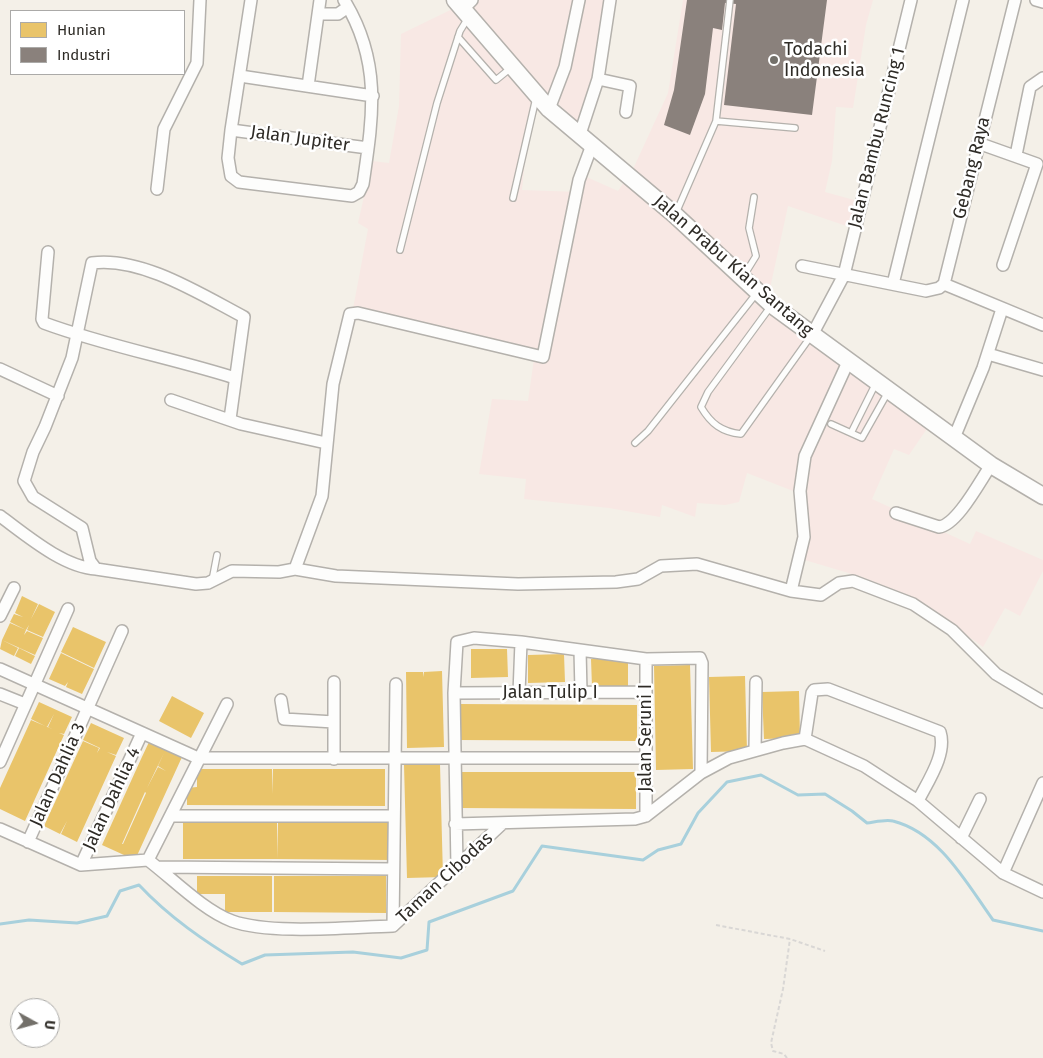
<!DOCTYPE html>
<html>
<head>
<meta charset="utf-8">
<style>
	body { margin:0 }
	#map { position:relative; width:1043px; height:1058px; overflow:hidden; background:#f4f0e8; font-family:"Fira Sans",sans-serif }
	canvas { display:block }
	.legend { position:absolute; left:10px; top:10px; width:175px; height:65px; box-sizing:border-box; background:#fff; border:1px solid #abaaa8; margin:0; padding:6px 9px; list-style:none; font-size:15px; color:#2e2b26 }
	.legend li { display:flex; align-items:center; gap:10px; height:25px }
	.legend b { width:25px; border:1px solid #abaaa8 }
	.north { position:absolute; left:10px; top:998px; width:50px; height:50px; box-sizing:border-box; background:#fff; border:1px solid #abaaa8; border-radius:50%; rotate:97deg; font-size:14px; font-weight:700; line-height:20px; text-align:center; color:#2e2b26 }
	.north::after { content:''; display:block; margin:auto; width:18px; height:22px; background:#73706a; clip-path:polygon(50% 0,100% 100%,50% 72%,0 100%) }
</style>
</head>
<body>
<div id="map">
<canvas width="1043" height="1058"></canvas>
<ul class="legend">
<li><b style="height:14px;background:#e9c46a"></b>Hunian</li>
<li><b style="height:14px;background:#8a817c"></b>Industri</li>
</ul>
<div class="north">U</div>
</div>
<script>
const c = document.querySelector('canvas').getContext('2d');
c.lineJoin = 'round';
function fill(path, color) { c.fillStyle = color; c.fill(path, 'evenodd'); }
function trace(path, color, width, dash) { c.strokeStyle = color; c.lineWidth = width; c.lineCap = dash ? 'butt' : 'round'; c.setLineDash(dash || []); c.stroke(path); }
function write(font, color, halo, rows, align = 'center') {
  c.font = font + ' "Fira Sans",sans-serif'; c.lineWidth = 5; c.setLineDash([]); c.textBaseline = 'middle'; c.strokeStyle = halo; c.fillStyle = color; for (const [text, x, y, turn = 0] of rows) {
    c.save(); c.translate(x, y); c.rotate((+turn || 0) * Math.PI / 180); c.textAlign = isNaN(turn) ? turn : align; if (halo) c.strokeText(text, 0, 0); c.fillText(text, 0, 0); c.restore();
  }
}
fill(new Path2D(`
	M471,0H612L597,83L579,124L543,89L527,139L522,190L579,192L582,175L618,191L634,167L668,93L683,0H873L866,25L853,108L836,107L832,161L825,192L865,203L858,230L788,206L769,293L935,417L909,455L894,449L872,499L970,544L976,531L1043,560V571L1020,616L1005,608L983,647L916,599L862,577L798,558L804,524L793,491L747,473L739,502L725,505L697,503L695,517L662,505L660,517L609,508L524,499L526,479L479,474L492,399L528,401L534,359L352,314L368,229L358,223L372,161L389,163L399,106L401,34Z`), '#f8e8e4');
fill(new Path2D(`
	M22,596L38,604L31,619L39,604L55,612L43,637L27,630L29,625L26,630L10,622L14,614L23,617L15,613Z
	M10,623L26,630L24,635L27,631L43,638L35,655L2,640Z
	M73,627L106,642L94,668L61,652Z
	M2,640L18,648L14,656L0,649Z
	M19,648L35,656L31,664L15,656Z
	M471,649H507L508,677L471,678Z
	M61,653L94,669L82,694L66,687L68,682L65,686L49,679Z
	M564,654L565,682L528,683V655Z
	M628,658V686L592,687L591,659Z
	M690,665L693,769L656,770L654,666Z
	M442,671L444,747L407,748L406,672H423L424,677V672Z
	M745,676L747,751L711,752L709,677Z
	M799,691L800,738L764,739L762,692Z
	M172,696L204,713L191,738L159,721Z
	M39,702L72,717L64,734L59,733L64,735L25,821L0,809V788L31,720L52,729L48,727L54,714L47,727L31,719Z
	M459,704L637,705V741L459,740Z
	M91,723L124,738L116,755L107,752L116,756L77,842L61,834L67,821L60,834L44,826L83,741L99,748L97,753L100,748L83,740Z
	M149,742L182,757L135,860L102,845L141,759L150,763L141,759ZM164,753L158,766L166,771L158,767L147,788ZM145,792L146,793L123,844H122Z
	M440,764L443,877L407,878L404,765Z
	M197,769H272V794L273,769H385V806L187,805V788L197,787Z
	M458,772H636V809L458,808Z
	M183,822L277,823V859H183Z
	M278,823H390V860L277,859Z
	M197,876H272V912H225V894H197Z
	M274,876H386V913L274,912Z`), '#e9c46a');
fill(new Path2D(`
	M687,0H827L812,115L724,105L736,4L725,3L722,30L713,28L705,94L690,135L664,125L674,90Z`), '#8a817c');
trace(new Path2D(`
	M0,924L29,920L77,923L107,916L120,891L139,885C169,917 204,941 242,964L265,955L353,952L401,958L427,950L429,922L513,891L542,846L643,860L658,850L681,844L698,813L727,782L761,775L798,795L825,794L852,811L867,823C875,822 886,819 893,821C940,833 967,884 993,920L1043,931`), '#a8d0dc', 3);
const lane = new Path2D(`
	M458,37L496,80L512,67
	M716,121L795,128
	M513,198L536,98
	M676,213L716,121L730,0
	M400,250L437,103L460,31L468,18
	M743,277L756,256L749,228L754,197
	M771,306L708,392L701,407C711,424 722,432 741,434L811,336
	M831,424L862,438L888,392
	M851,433L876,383
	M635,443L648,431L756,294
	M212,581L217,555`);
const street = new Path2D(`
	M251,0L231,130L228,158L231,176L239,182L352,196L359,192L363,184C373,116 382,62 344,0
	M1036,0L1043,2
	M463,9L472,0
	M318,14H338L348,7
	M240,76L373,96
	M598,79L630,86L626,112
	M308,86L320,0
	M549,109L565,67L579,0
	M231,130L368,148
	M580,134L598,79L610,0
	M978,143L1037,164L1003,265
	M1016,155L1030,87L1043,78
	M157,189L164,129L197,63L200,0
	M48,252L42,319L44,323C106,346 172,358 235,378
	M802,266L926,291L939,288L944,284L1015,0
	M893,284L963,0
	M944,284L1043,325
	M812,335L844,275L911,0
	M988,354L1043,370
	M0,369L58,396
	M171,400L241,424L326,443
	M230,419L244,317C202,295 141,256 92,263L72,358L45,427L33,452L24,481L33,497L82,528L90,561L96,569L196,584L208,583L232,571L279,572L295,569L336,576L518,584L616,582L638,579L661,566L697,564L791,591L821,595L839,583L853,581L913,604L952,630L996,674L1043,702
	M954,438L983,368L1002,309
	M896,513L939,527C957,525 980,481 991,465
	M0,516C26,535 63,567 96,569
	M295,569L322,496L333,384L350,314L358,313L543,357L579,180L592,145
	M791,591L804,537L800,491L805,456L848,362
	M0,616L14,588
	M580,650L581,692
	M646,659V816
	M0,669L198,758H646
	M454,693L646,692
	M519,693L521,642
	M0,694L25,704
	M281,700L284,719L334,722
	M805,739L812,693L814,690L828,689L940,732C947,754 928,781 918,801
	M755,750L756,682
	M334,759V682
	M0,762L68,609
	M171,816H394
	M455,824L635,819L646,816L701,773L729,758L783,743L805,739L864,766L918,801L1003,873L1043,892
	M0,829L81,865L148,860C173,879 203,910 232,921C271,935 350,927 393,926L503,823
	M961,838L980,799
	M28,842L122,631
	M148,860L227,704
	M81,865L142,733
	M158,867L393,869
	M457,868L454,693L457,642L474,638L521,642L646,659L700,658L702,663L701,773
	M1003,873L1043,783
	M393,926L396,684`);
const secondary = new Path2D(`
	M455,0L549,109L675,215L772,305L991,465L1043,496`);
trace(lane, '#b4b1ac', 8);
trace(street, '#b4b1ac', 14);
trace(secondary, '#b4b1ac', 19);
trace(new Path2D(`
	M716,925L790,939L825,951
	M787,1058L784,1054L773,1051L771,1043L783,989L790,939`), '#d9d7d5', 2, [4, 2.5]);
trace(lane, '#fdfdfc', 5.5);
trace(street, '#fdfdfc', 11);
trace(secondary, '#fdfdfc', 16);
for (const [x, y, r, color] of [
	[774,60,5,"#73706a"]
]) { const dot = new Path2D(); dot.arc(x, y, r, 0, 2 * Math.PI); c.fillStyle = color; c.fill(dot); trace(dot, '#fff', 2); }
write('18px', '#2e2b26', '#fff', [
	["Todachi",784,50],
	["Indonesia",784,71]
], 'left');
write('18px', '#2e2b26', '#fff', [
	["Jalan Bambu Runcing 1",877,138,-76],
	["Jalan Jupiter",300,139,8],
	["Gebang Raya",972,168,-76],
	["Jalan Prabu Kian Santang",733,266,41],
	["Jalan Tulip I",550,693],
	["Jalan Seruni I",646,738,-90],
	["Jalan Dahlia 3",58,775,-66],
	["Jalan Dahlia 4",112,799,-65],
	["Taman Cibodas",445,878,-43]
]);
</script>
</body>
</html>
